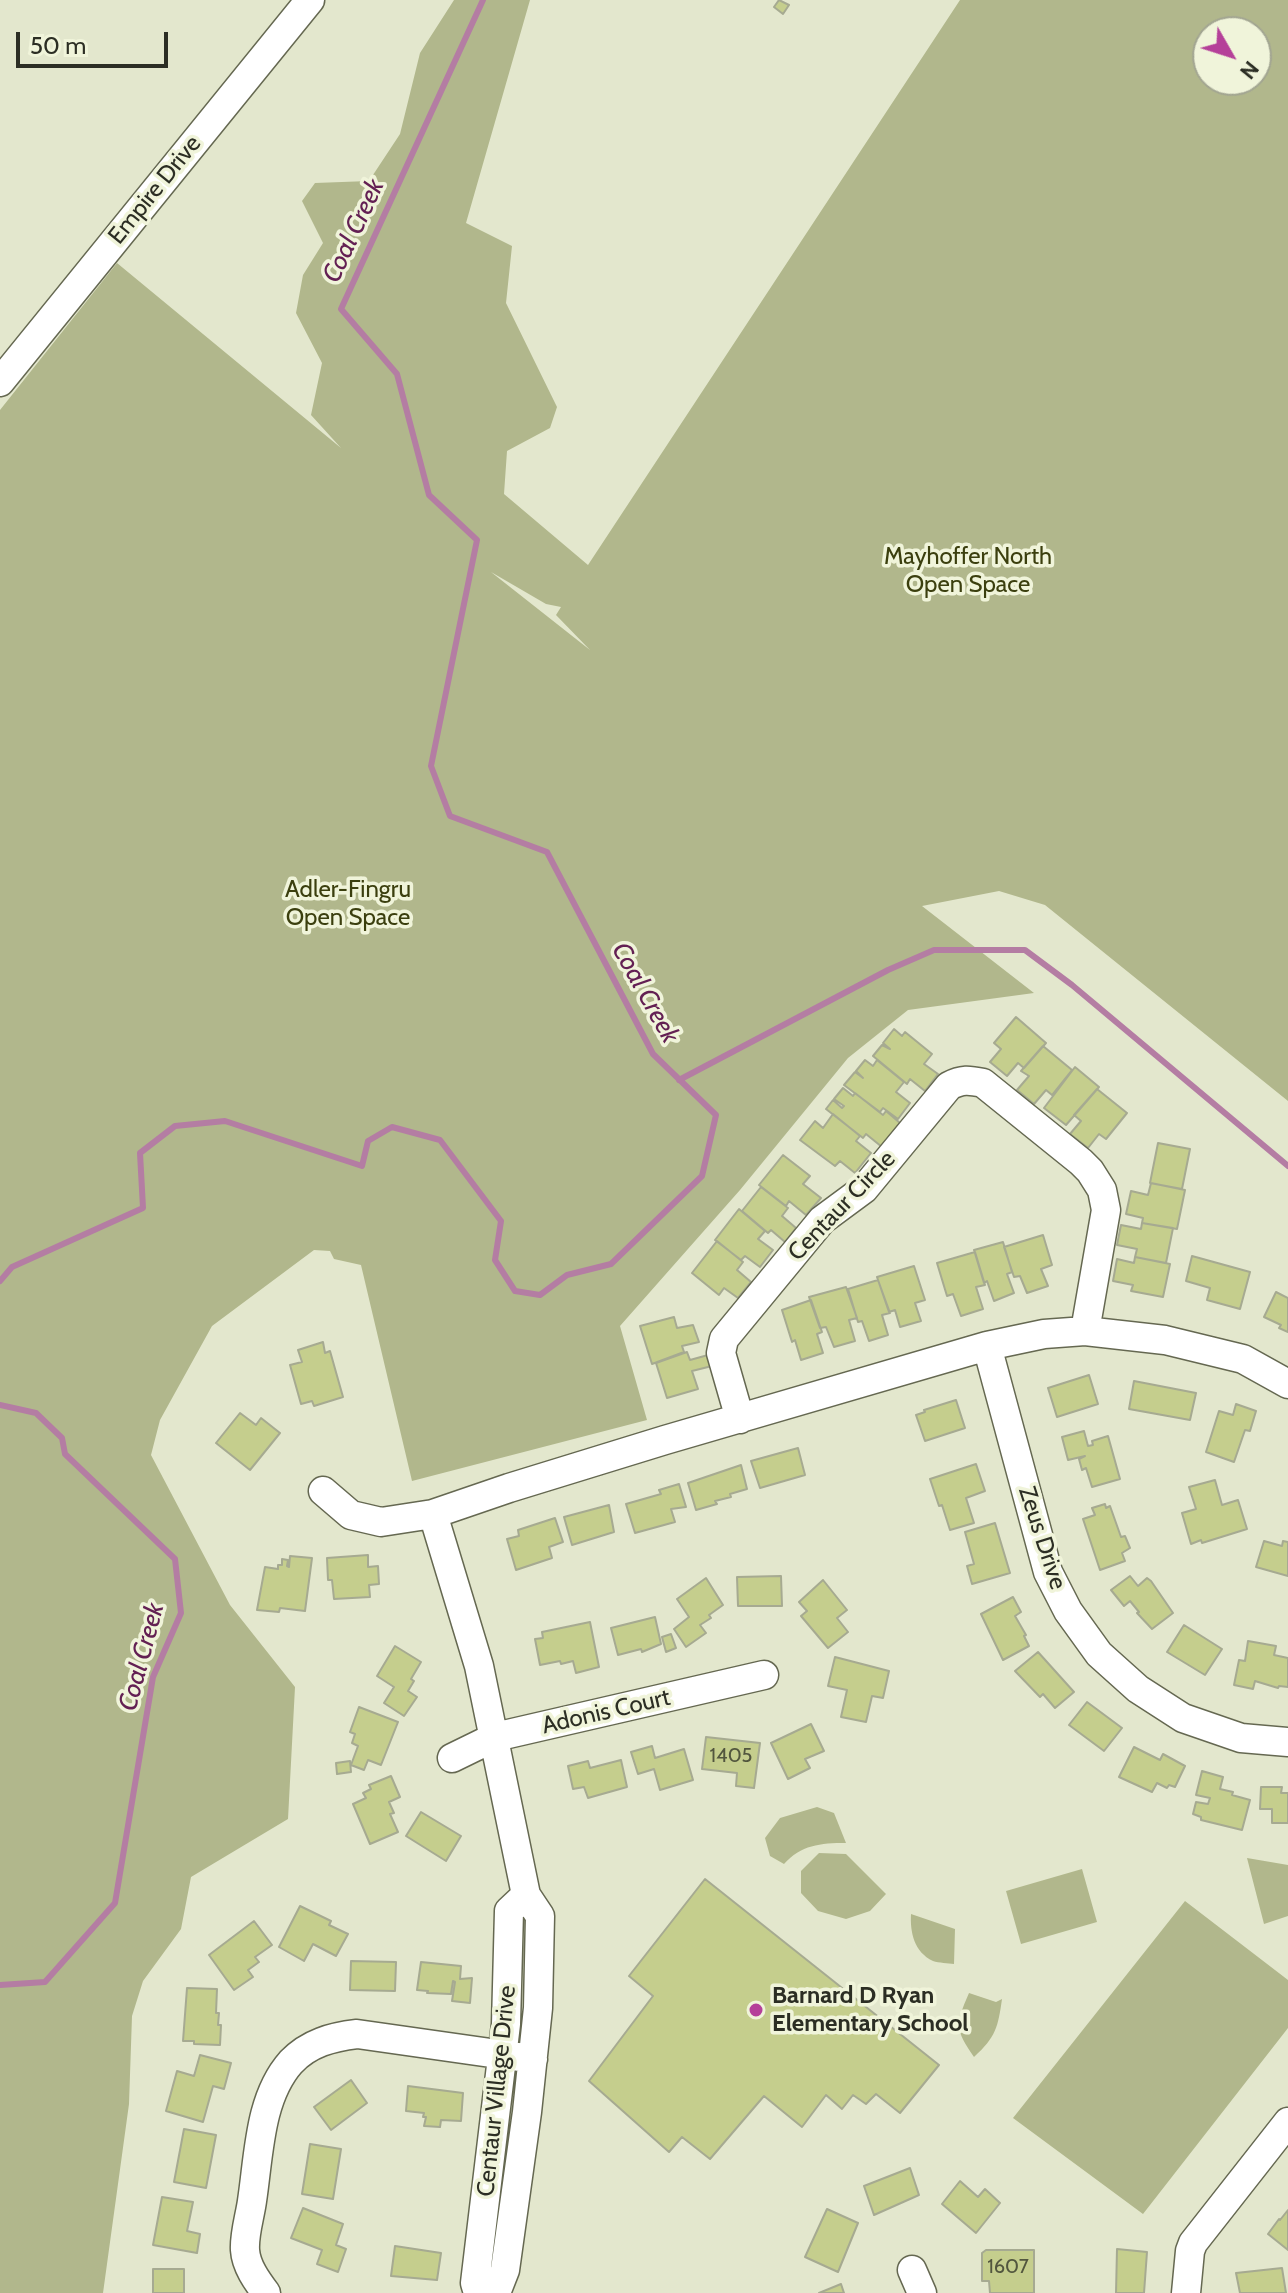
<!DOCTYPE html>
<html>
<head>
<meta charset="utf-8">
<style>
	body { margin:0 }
	#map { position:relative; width:1288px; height:2293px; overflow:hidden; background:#e3e7cd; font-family:Cabin,sans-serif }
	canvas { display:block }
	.north { position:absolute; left:1192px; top:16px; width:80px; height:80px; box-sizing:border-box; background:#f0f4da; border:2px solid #a2a591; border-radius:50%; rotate:129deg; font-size:22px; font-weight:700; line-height:32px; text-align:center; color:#2c2e24 }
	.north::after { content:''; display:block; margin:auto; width:28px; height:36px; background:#b54099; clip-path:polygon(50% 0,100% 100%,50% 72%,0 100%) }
	.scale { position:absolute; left:16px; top:32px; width:152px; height:36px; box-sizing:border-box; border:4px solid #2c2e24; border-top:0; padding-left:10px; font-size:24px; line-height:28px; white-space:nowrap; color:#2c2e24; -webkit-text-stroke:6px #f0f4da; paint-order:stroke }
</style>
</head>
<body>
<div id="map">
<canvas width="1288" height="2293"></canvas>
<div class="north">N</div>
<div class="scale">50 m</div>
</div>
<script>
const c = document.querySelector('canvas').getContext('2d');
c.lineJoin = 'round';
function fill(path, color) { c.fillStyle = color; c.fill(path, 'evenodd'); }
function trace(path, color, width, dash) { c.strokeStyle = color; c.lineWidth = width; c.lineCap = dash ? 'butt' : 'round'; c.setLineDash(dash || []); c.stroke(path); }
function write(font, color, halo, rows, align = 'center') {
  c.font = font + ' Cabin,sans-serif'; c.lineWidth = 7; c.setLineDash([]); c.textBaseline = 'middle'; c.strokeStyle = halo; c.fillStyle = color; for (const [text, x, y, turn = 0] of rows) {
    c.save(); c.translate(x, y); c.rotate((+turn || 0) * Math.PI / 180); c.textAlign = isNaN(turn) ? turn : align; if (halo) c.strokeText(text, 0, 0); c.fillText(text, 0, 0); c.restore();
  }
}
fill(new Path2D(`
	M454,0H530L466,223L512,246L506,303L557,407L550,428L507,451L504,494L588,565L960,0H1288V1101L1045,905L999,891L922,906L1034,993L908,1010L848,1058L740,1190L620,1326L647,1420L412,1481L361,1265L334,1259L330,1251L314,1250L212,1326L160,1420L151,1455L230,1605L295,1687L288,1819L191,1877L181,1929L143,1981L132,2016L129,2104L103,2293H0V410L117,263L341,448L311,415L322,363L296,313L303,275L323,243L302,201L315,183L369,181L400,134L420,53ZM1208,32H1256V80H1208ZM491,572L546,604L561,607L556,615L590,650Z
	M817,1807L834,1813L846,1843C820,1843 801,1845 784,1864L770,1856L765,1838L780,1818Z
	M819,1853L846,1854L886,1894L870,1911L846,1919L818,1911L801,1893V1871Z
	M1247,1858L1288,1865V1916L1264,1924Z
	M1082,1869L1097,1922L1021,1944L1006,1891Z
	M1185,1901L1288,1980V2028L1143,2214L1013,2118Z
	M911,1914L955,1929L954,1964C948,1963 939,1963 933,1961C914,1952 910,1932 911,1914Z
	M969,1993L996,2002L1002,1999C998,2027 996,2037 974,2057C955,2029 955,2025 969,1993Z`), '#b1b78c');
trace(new Path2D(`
	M679,1080L888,970L934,950H1025L1072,985L1288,1166
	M0,1281L12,1267L143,1208L140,1153L175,1126L225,1121L362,1166L368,1141L392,1127L440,1140L501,1221L495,1260L515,1291L540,1295L567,1275L611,1264L702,1176L716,1115L653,1054L547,852L450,816L431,766L477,540L429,495L397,374L341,309L483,0
	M0,1405L36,1413L62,1438L65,1454L175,1559L181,1613L153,1677L115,1903L45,1982L0,1985`), '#b47da3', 6);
const building = new Path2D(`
	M779,0L789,5L783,14L774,7Z
	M1016,1017L1046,1043L1024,1068L1018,1063L1007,1076L990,1062L1001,1049L994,1043Z
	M894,1029L902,1036L905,1032L932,1054L924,1064L938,1074L925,1091L910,1079L907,1084L873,1056L882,1045L890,1049L883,1043Z
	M1043,1046L1072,1070L1052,1095L1046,1090L1034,1104L1017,1090L1029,1076L1021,1071Z
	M865,1060L873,1066L877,1060L904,1082L896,1092L910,1103L898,1119L883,1108L880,1112L844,1085L855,1072L863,1078L856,1071Z
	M1075,1067L1099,1087L1066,1125L1044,1108Z
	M843,1088L853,1096L855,1093L883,1115L886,1111L900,1123L882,1147L866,1134L863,1138L826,1109L833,1100L842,1108L844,1106L834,1099Z
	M1097,1089L1127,1113L1106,1139L1099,1134L1088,1148L1070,1134L1081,1121L1074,1115Z
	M833,1114L860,1136L856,1141L871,1153L855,1173L840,1161L835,1166L800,1140L815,1121L823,1128Z
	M1158,1143L1190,1149L1182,1189L1150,1183Z
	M783,1155L810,1176L803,1184L821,1198L806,1215L789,1201L786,1206L759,1185Z
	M1151,1183L1185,1190L1177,1229L1142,1223L1143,1218L1126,1214L1131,1191L1148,1195Z
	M761,1187L788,1208L782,1216L796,1228L785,1242L771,1230L768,1233L742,1211Z
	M739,1209L765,1231L758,1239L773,1250L760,1267L745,1256L741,1260L715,1240Z
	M1142,1223L1173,1228L1166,1263L1135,1257L1137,1249L1117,1245L1121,1225L1141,1229Z
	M1043,1235L1052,1265L1041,1269L1048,1286L1027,1293L1020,1276L1014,1277L1004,1247Z
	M717,1241L743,1262L737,1270L751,1282L738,1298L724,1288L719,1295L692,1273Z
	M1003,1242L1012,1272L1007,1274L1014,1293L994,1301L987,1281L984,1283L974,1250Z
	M975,1252L985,1285L976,1287L983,1309L961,1316L953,1294L947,1296L937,1263Z
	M1192,1256L1250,1272L1240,1309L1207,1300L1210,1288L1186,1281Z
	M1135,1257L1170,1264L1163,1297L1131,1291L1133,1285L1113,1281L1117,1259L1134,1263Z
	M914,1266L925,1300L915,1303L921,1321L900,1327L895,1310L889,1312L877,1277Z
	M878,1280L890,1313L882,1315L888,1335L869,1341L862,1321L858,1322L848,1289Z
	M846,1287L857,1318L849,1320L855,1341L834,1347L826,1327L820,1328L809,1297Z
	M1276,1292L1288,1298V1332L1279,1328L1281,1325L1264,1317Z
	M811,1300L822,1332L817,1334L823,1353L801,1360L795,1340L792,1342L782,1310Z
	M674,1317L677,1328L693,1325L699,1342L682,1346L684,1352L652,1364L640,1326Z
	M323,1342L325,1353L330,1351L343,1397L314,1406L312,1401L301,1404L290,1365L302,1362L298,1350Z
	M687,1352L690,1360L708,1355L712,1366L692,1371L698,1389L667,1398L656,1363Z
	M1089,1375L1098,1404L1057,1417L1048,1388Z
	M1134,1381L1196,1393L1190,1420L1129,1409Z
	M956,1400L965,1428L925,1441L916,1415L925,1412L924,1410Z
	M1236,1404L1256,1411L1250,1431L1245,1430L1234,1462L1206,1452L1219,1411L1233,1415Z
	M240,1413L256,1425L261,1418L280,1433L250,1470L216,1443Z
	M1084,1431L1088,1446L1093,1445L1092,1441L1108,1436L1120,1479L1092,1487L1086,1468L1082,1470L1079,1459L1085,1456L1068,1460L1062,1437Z
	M798,1448L805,1475L760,1488L751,1461Z
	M976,1464L985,1491L966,1498L974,1523L950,1530L942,1505L939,1506L930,1479Z
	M741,1465L747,1489L730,1494L731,1497L715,1501L717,1504L696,1510L688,1483Z
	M1215,1480L1222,1505L1238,1500L1247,1529L1202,1543L1201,1540L1191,1544L1182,1513L1196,1509L1189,1487Z
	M679,1484L686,1507L671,1509L675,1522L635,1533L626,1504L661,1494L659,1490Z
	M1105,1504L1106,1508L1110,1506L1121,1537L1125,1536L1130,1548L1122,1553L1125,1561L1100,1570L1083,1519L1095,1515L1092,1508Z
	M609,1505L614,1532L572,1545L564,1517Z
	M555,1518L563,1542L549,1547L552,1558L516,1570L507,1539L519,1536L518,1530Z
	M995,1523L1010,1573L972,1584L967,1566L974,1564L965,1532Z
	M1264,1541L1282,1546L1283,1541L1288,1542V1576L1256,1567Z
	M368,1555V1567L378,1566L379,1584L369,1585L370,1597L334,1599L332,1580H328L327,1558Z
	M290,1556L312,1558L305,1611L280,1608L279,1612L257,1610L265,1567L278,1569V1565H282V1559L288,1560L287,1566L289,1567Z
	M781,1576L782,1606H738L737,1577Z
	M1130,1576L1138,1586L1147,1578L1151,1581L1173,1613L1152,1629L1137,1613L1139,1612L1130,1601L1124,1606L1111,1590Z
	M706,1578L723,1605L709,1615L711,1618L700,1625L706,1633L686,1647L674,1629L689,1617L677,1599Z
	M823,1580L847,1610L837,1618L848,1632L828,1648L801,1616L807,1611L799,1602Z
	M1013,1597L1021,1612L1015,1616L1026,1635L1024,1636L1029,1646L1003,1660L981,1614Z
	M655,1617L661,1644L642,1652L641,1649L618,1655L611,1628Z
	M590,1622L599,1667L576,1673L573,1661L561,1664L560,1661L540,1665L535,1639L543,1638L542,1632Z
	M1184,1625L1222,1649L1205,1675L1167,1652Z
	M671,1634L676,1648L666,1652L662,1637Z
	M1248,1641L1276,1646L1274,1655L1288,1658V1687L1279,1686L1278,1688L1255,1681L1253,1689L1234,1685L1239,1660L1245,1661Z
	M395,1646L421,1662L411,1679L414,1681L408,1691L417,1697L404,1716L384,1703L394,1687L377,1676Z
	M1038,1652L1074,1692L1055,1708L1043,1694L1040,1697L1015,1671Z
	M835,1657L889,1671L883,1698L872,1696L866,1722L841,1717L847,1690L828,1686Z
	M1087,1702L1122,1728L1104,1751L1069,1725Z
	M359,1707L398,1722L381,1765L368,1760L364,1770L351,1765L358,1746L352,1743L355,1734L350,1732Z
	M811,1724L824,1751L805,1759L810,1768L788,1779L771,1743Z
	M706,1737L760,1743L754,1788L736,1786L737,1773L702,1769Z
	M652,1746L655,1758L684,1749L693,1780L660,1790L654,1769L638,1774L631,1752Z
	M1134,1747L1160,1760L1163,1754L1185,1766L1175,1787L1169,1785L1167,1788L1157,1783L1152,1792L1119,1777Z
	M621,1760L627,1787L588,1798L584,1787L573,1789L568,1766L588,1761L590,1768Z
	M350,1761L351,1772L337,1774L336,1763Z
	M1202,1771L1223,1777L1220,1789L1233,1792L1232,1795L1250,1800L1242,1830L1201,1820V1817L1193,1814L1196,1802L1208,1804L1210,1798L1196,1795Z
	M391,1776L400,1797L389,1802L394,1813L390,1814L398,1832L370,1844L353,1804L366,1798L363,1793L371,1789L369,1785Z
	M1261,1787H1282L1281,1793H1288V1823H1272V1809H1260Z
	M421,1812L461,1836L446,1861L406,1836Z
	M705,1879L939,2065L900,2113L876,2094L866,2104L853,2095L842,2109L826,2095L802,2127L764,2096L710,2159L682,2137L669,2152L589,2081L653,1996L629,1976Z
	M300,1906L331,1921L329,1925L348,1934L336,1956L313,1944L304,1961L279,1947Z
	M254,1921L272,1945L255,1957L259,1962L248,1970L253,1977L234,1990L209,1955Z
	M351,1961L396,1962L395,1991L350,1990Z
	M421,1962L461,1966L460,1979L472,1978L470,2003L452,2001L455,1982L453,1981L451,1994L427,1993L428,1991L417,1990Z
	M187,1988L217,1989L216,2013H219L218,2025H221L220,2045L194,2044V2041H183Z
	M200,2055L231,2063L224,2089L213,2086L203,2122L166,2111L177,2071L194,2076Z
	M351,2080L367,2103L331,2130L314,2107Z
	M408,2086L463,2093L461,2121L441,2120L440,2127L424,2126L426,2117H423L424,2113L406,2111Z
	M184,2129L216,2135L206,2188L174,2182Z
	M310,2144L341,2149L333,2199L302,2194Z
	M910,2168L919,2195L874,2215L864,2186Z
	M960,2181L978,2197L985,2189L1000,2203L976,2233L942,2204Z
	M162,2197L193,2202L187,2231L200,2234L197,2253L153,2245Z
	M303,2208L343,2224L336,2245L346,2249L338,2272L317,2264L322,2250L291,2238Z
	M827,2209L858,2223L838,2272L805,2257Z
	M1288,2210V2250L1268,2234L1279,2219L1280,2220Z
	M395,2246L441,2253L437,2280L391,2276Z
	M1117,2249L1147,2252L1144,2293H1116Z
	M986,2250H1034V2293H990L989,2281H982V2253Z
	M1282,2268L1286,2293H1240L1236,2273Z
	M153,2269H184V2293H153Z
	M841,2284L844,2293H819Z`);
fill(building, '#c5ce8d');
trace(building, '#a6aa91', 2);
const minor = new Path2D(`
	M0,382L310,0
	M987,1346L1048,1572L1068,1611L1099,1654L1138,1689L1183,1718L1241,1738L1288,1742
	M740,1419L721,1353L724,1339L822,1220L864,1189L949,1086C962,1079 969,1080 983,1083L1081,1162L1090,1171L1102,1190L1106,1210L1085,1331
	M323,1491L351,1515L381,1522L433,1514L509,1488L665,1440L987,1346L1044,1334L1085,1331L1165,1340L1243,1359L1288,1384
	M433,1514L479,1666L526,1895L540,1916L538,2008L527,2112L505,2270L496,2293
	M452,1758L495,1737L764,1675
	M912,2270L922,2293
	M266,2293C257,2281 246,2266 245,2250C244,2234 250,2216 252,2201C259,2155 259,2098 291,2062C309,2043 332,2037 357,2034L533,2059
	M478,2293L475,2283L506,2024L509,1911L526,1895
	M1186,2293L1190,2251L1193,2243L1288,2122`);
trace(minor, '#656851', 31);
trace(minor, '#fff', 28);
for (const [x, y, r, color] of [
	[756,2010,8,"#b54099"]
]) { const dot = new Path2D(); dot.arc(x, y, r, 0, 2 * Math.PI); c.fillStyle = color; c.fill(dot); trace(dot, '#f0f4da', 3); }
write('20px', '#52563e', null, [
	["1405",731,1756],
	["1607",1008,2267]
]);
write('24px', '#2c2e24', '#f0f4da', [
	["Empire Drive",155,190,-51],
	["Centaur Circle",842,1206,-46],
	["Zeus Drive",1042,1538,72],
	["Adonis Court",606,1712,-13],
	["Centaur Village Drive",497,2091,-84]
]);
write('24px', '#3b3f0e', '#f0f4da', [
	["Mayhoffer North",968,557],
	["Open Space",968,585],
	["Adler-Fingru",348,890],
	["Open Space",348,918]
]);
write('bold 24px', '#2c2e24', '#f0f4da', [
	["Barnard D Ryan",772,1996],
	["Elementary School",772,2024]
], 'left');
write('italic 26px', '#632053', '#f0f4da', [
	["Coal Creek",354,231,-65],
	["Coal Creek",645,993,61],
	["Coal Creek",142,1657,-75]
]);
</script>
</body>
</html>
